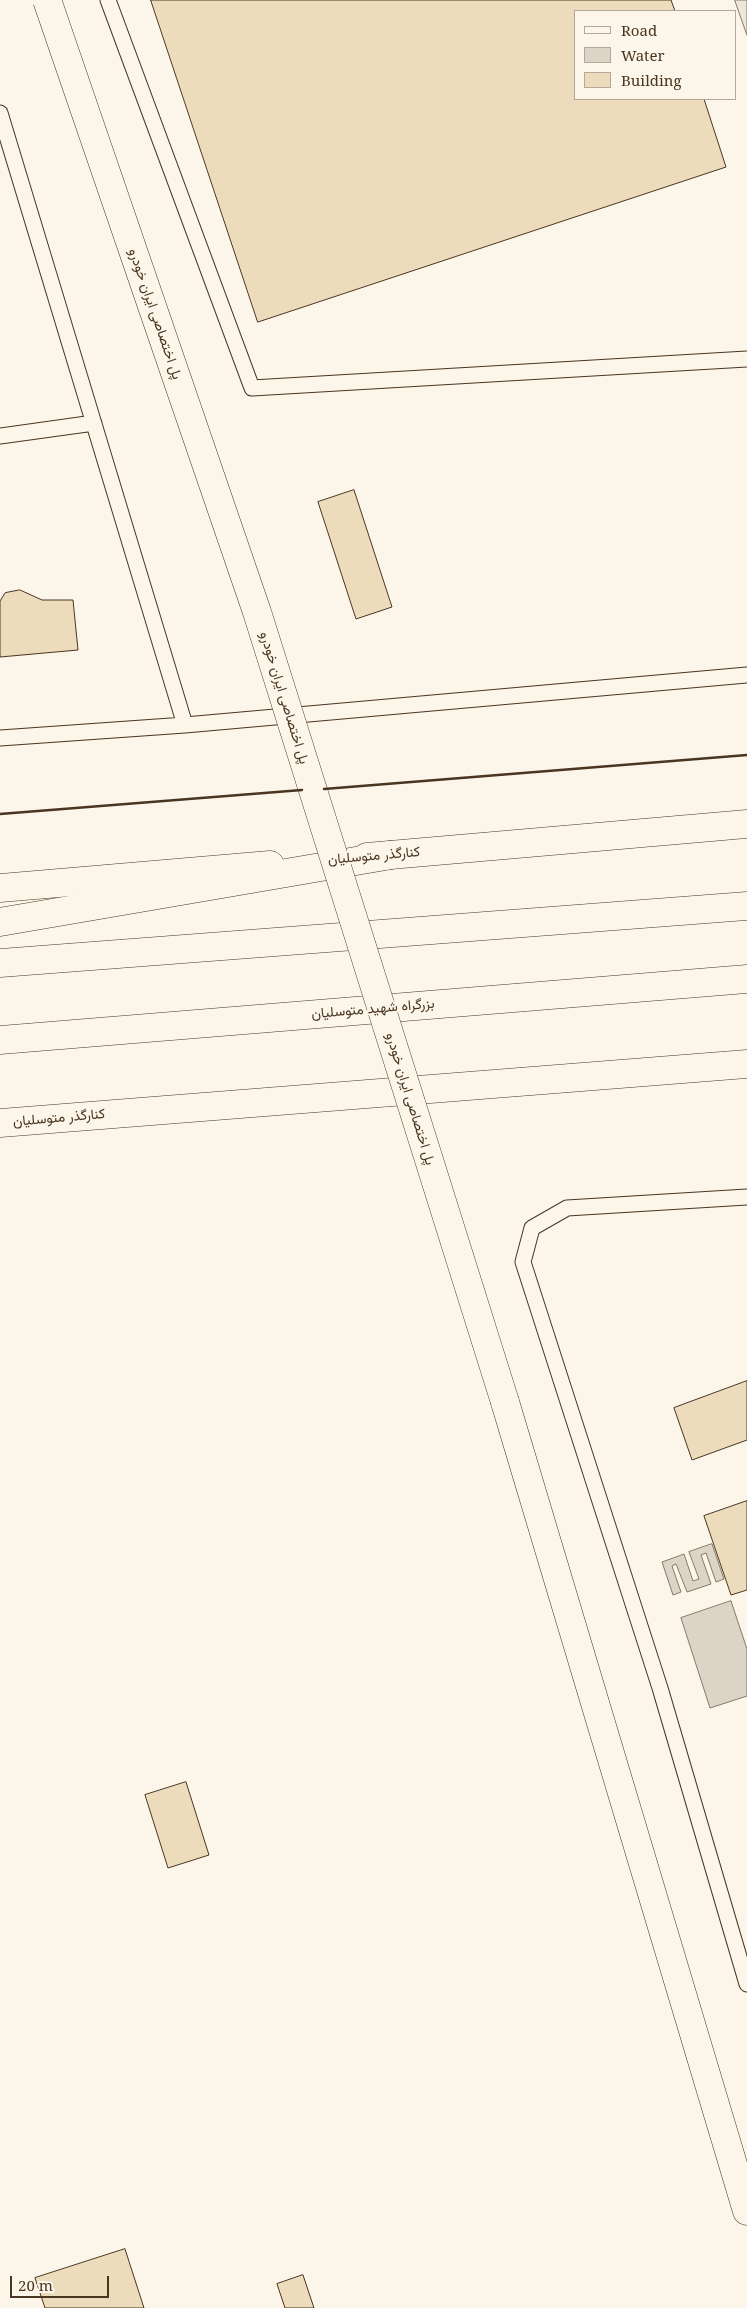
<!DOCTYPE html>
<html>
<head>
<meta charset="utf-8">
<style>
	body { margin:0 }
	#map { position:relative; width:747px; height:2308px; overflow:hidden; background:#fbf6e9; font-family:"Noto Serif",serif }
	canvas { display:block }
	.legend { position:absolute; left:574px; top:10px; width:162px; height:90px; box-sizing:border-box; background:#fbf6e9; border:1px solid #b4a999; margin:0; padding:6px 9px; list-style:none; font-size:15px; color:#4a3520 }
	.legend li { display:flex; align-items:center; gap:10px; height:25px }
	.legend b { width:25px; border:1px solid #b4a999 }
	.scale { position:absolute; left:10px; top:2276px; width:99px; height:22px; box-sizing:border-box; border:2px solid #4a3520; border-top:0; padding-left:6px; font-size:15px; line-height:18px; white-space:nowrap; color:#4a3520; -webkit-text-stroke:4px #fbf6e9; paint-order:stroke }
</style>
</head>
<body>
<div id="map">
<canvas width="747" height="2308"></canvas>
<ul class="legend">
<li><b style="height:6px;background:#fbf6e9"></b>Road</li>
<li><b style="height:14px;background:#dcd4c6"></b>Water</li>
<li><b style="height:14px;background:#ecdcbc"></b>Building</li>
</ul>
<div class="scale">20 m</div>
</div>
<script>
const c = document.querySelector('canvas').getContext('2d');
c.lineJoin = 'round';
function fill(path, color) { c.fillStyle = color; c.fill(path, 'evenodd'); }
function trace(path, color, width, dash) { c.strokeStyle = color; c.lineWidth = width; c.lineCap = dash ? 'butt' : 'round'; c.setLineDash(dash || []); c.stroke(path); }
function write(font, color, halo, rows, align = 'center') {
  c.font = font + ' "Noto Serif",Vazirmatn,serif'; c.lineWidth = 4; c.setLineDash([]); c.textBaseline = 'middle'; c.strokeStyle = halo; c.fillStyle = color; for (const [text, x, y, turn = 0] of rows) {
    c.save(); c.translate(x, y); c.rotate((+turn || 0) * Math.PI / 180); c.textAlign = isNaN(turn) ? turn : align; if (halo) c.strokeText(text, 0, 0); c.fillText(text, 0, 0); c.restore();
  }
}
const parking = new Path2D(`
	M735,0H747V35Z`);
fill(parking, '#ede7d9');
trace(parking, '#887966', 1);
const water = new Path2D(`
	M712,1544L724,1579L716,1582L706,1553L701,1555L711,1584L687,1592L676,1564L672,1566L681,1592L673,1595L662,1562L684,1554L693,1581L699,1579L689,1552Z
	M731,1601L747,1649V1696L710,1708L681,1618Z`);
fill(water, '#dcd4c6');
trace(water, '#887966', 1);
const building = new Path2D(`
	M151,0H671L675,11H576V99H704L726,167L258,322Z
	M354,490L392,607L356,619L318,502Z
	M20,590L42,600H73L78,650L0,657V601L5,593Z
	M747,1381V1440L692,1460L674,1408Z
	M747,1501V1590L731,1595L704,1516Z
	M186,1782L209,1855L168,1868L145,1795Z
	M125,2249L144,2308H45L35,2278Z
	M303,2275L314,2308H285L277,2284Z`);
fill(building, '#ecdcbc');
trace(building, '#4a3520', 1);
const lane = new Path2D(`
	M108,0L252,388L747,359
	M0,113L185,725
	M0,436L94,423
	M0,738L185,725L747,675
	M747,1197L567,1208L532,1228L523,1262L660,1688L747,1984`);
const street = new Path2D(`
	M505,1402L747,2211`);
const primary = new Path2D(`
	M367,857L747,824
	M0,888L270,865
	M0,1123L747,1064`);
const highway = new Path2D(`
	M0,922L391,855
	M0,963L747,906
	M0,1040L747,979`);
trace(lane, '#4a3520', 17);
trace(street, '#4a3520', 29);
trace(primary, '#4a3520', 29);
trace(highway, '#4a3520', 29);
trace(lane, '#fbf6e9', 15);
trace(street, '#fbf6e9', 28);
trace(primary, '#fbf6e9', 28);
trace(highway, '#fbf6e9', 28);
const streetBridge = new Path2D(`
	M47,0L257,612L505,1402`);
trace(streetBridge, '#4a3520', 29, []);
trace(streetBridge, '#fbf6e9', 28);
trace(new Path2D(`
	M324,789L747,755
	M0,814L302,790`), '#4a3520', 2.5);
write('14px', '#4a3520', '#fbf6e9', [
	["پل اختصاصی ایران خودرو",155,314,71],
	["پل اختصاصی ایران خودرو",284,698,73],
	["کنارگذر متوسلیان",374,856,-5],
	["بزرگراه شهید متوسلیان",373,1009,-5],
	["پل اختصاصی ایران خودرو",410,1099,73],
	["کنارگذر متوسلیان",59,1118,-5]
]);
</script>
</body>
</html>
